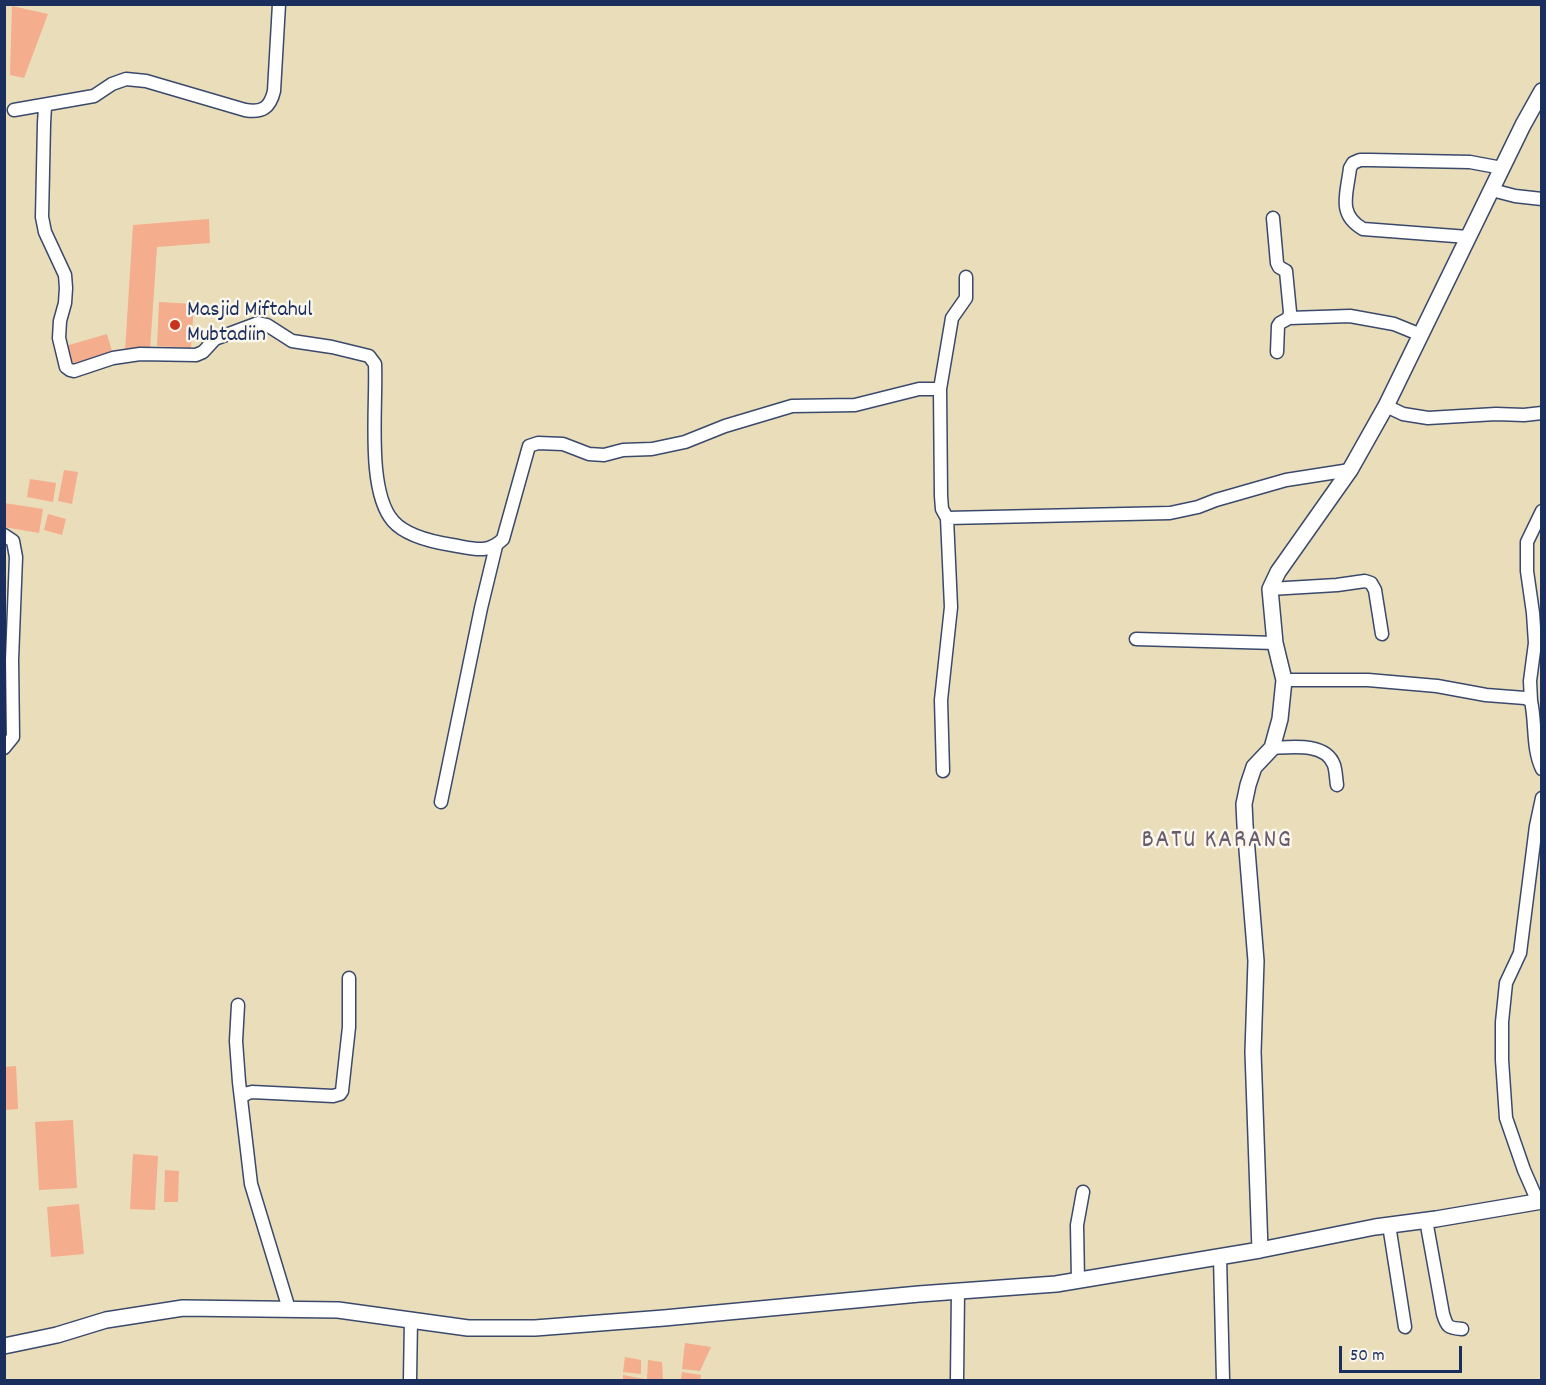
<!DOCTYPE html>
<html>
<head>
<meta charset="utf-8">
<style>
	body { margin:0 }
	#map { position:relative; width:1546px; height:1385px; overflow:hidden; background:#eaddba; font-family:Dekko,sans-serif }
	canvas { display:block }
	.frame { position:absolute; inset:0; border:6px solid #1b2f5e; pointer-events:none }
	.scale { position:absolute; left:1339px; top:1346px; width:123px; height:27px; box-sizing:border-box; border:3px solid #1b2f5e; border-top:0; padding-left:8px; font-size:18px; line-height:21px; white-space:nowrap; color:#1b2f5e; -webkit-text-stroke:4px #fbf7ec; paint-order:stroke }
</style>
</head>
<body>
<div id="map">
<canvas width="1546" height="1385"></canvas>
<div class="frame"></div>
<div class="scale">50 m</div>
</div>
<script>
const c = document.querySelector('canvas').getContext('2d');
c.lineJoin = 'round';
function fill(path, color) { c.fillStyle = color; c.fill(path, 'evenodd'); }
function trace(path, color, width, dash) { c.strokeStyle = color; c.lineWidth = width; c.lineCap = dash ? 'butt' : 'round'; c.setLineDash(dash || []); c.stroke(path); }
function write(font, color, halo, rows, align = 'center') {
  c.font = font + ' Dekko,sans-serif'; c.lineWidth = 5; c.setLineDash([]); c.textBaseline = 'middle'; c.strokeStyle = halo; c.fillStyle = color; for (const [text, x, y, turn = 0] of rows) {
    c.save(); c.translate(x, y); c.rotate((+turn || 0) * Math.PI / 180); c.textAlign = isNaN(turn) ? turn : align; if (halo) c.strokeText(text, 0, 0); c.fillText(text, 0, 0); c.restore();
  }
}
fill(new Path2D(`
	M12,6L48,14L24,78L10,75Z
	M209,219L210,243L157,247L150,350L125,351L133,225Z
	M159,302L194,304L191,348L157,346Z
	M107,334L113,355L68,368L62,347Z
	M64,470L78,472L72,504L58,501Z
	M30,479L56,483L53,502L27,497Z
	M4,503L43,509L39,533L4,527Z
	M48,514L66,519L62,535L44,530Z
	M16,1066L18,1109L4,1110V1067Z
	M73,1120L77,1188L39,1190L35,1122Z
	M133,1154L158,1156L155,1210L130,1209Z
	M165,1170L179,1171L178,1202H164Z
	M79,1204L84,1254L51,1257L47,1207Z
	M685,1343L711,1347L700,1371L682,1369Z
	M625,1357L641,1360V1374L623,1372Z
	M648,1360L662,1362L663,1380H647Z
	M682,1372L701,1375L700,1380H681Z
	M623,1375L644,1379V1380H623Z`), '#f4ad8d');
const minor = new Path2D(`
	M45,106L44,124L42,217L45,232L65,275L66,288L65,303L60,321L59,338L66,367L70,370L74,371L113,358L140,354L196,355L203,352L215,339L258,323L267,325L292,341L332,347L369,356L375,364C377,405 366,490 393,521C406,536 433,542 452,545C472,548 487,555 503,539L529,446L538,443L563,444L589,454L604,455L623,450L652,449L685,442L725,426L792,406L855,405L919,389H940L941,496L942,509L947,518L1170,513L1198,507L1216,500L1286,480L1350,470
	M14,110L94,96L112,84L126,79L146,81L245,110C262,113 270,108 274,91L279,4
	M1492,190L1515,196L1542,199
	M1273,218L1277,263L1279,267L1286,271L1290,312L1289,318L1280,323L1278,326L1277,352
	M1468,237L1363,229C1337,214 1347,194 1350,168L1353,163L1360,160H1370L1470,162L1502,168
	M1289,318L1350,316L1394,324L1421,335
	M940,389L952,318L966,298V277
	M1386,406L1403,414L1428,418L1496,414L1524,415L1542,413
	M4,535L13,541L16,557L12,660L13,737L4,748
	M1270,589L1337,585L1365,581L1371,583L1375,590L1382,634
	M1136,639L1275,643
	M1284,680H1368L1437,686L1486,695L1525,698L1531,701C1536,723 1532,748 1542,769
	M1531,701L1530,681L1535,643L1533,613L1527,571V542L1542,511
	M1272,748C1291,747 1326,742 1334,765C1336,771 1336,779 1337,785
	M943,771L941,700L951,607L947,518
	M441,802L481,608L496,546
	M238,1005L236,1041L239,1082L251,1184L289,1309
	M241,1097L248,1093L252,1092L333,1096L340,1094L342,1091L349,1027V978
	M1538,1202L1524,1170L1506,1118L1502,1060V1022L1506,983L1520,953L1536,826L1542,798
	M1426,1220L1443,1314C1447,1327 1448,1328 1462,1329
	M1389,1225L1405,1327
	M1220,1257L1223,1380
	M1078,1281L1077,1225L1083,1192
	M410,1380L411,1319
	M957,1380L958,1291`);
const tertiary = new Path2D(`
	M1260,1250L1253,1052L1256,961L1245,825L1244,804L1248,785L1254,767L1272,748L1280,719L1284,680L1275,643L1270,589L1278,572L1350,470L1386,406L1523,125L1542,91
	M4,1346L57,1335L106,1320L183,1308L338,1310L468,1328H535L664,1318L919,1294L1056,1284L1260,1250L1375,1227L1436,1219L1542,1201`);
trace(minor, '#3a496c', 15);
trace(tertiary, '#3a496c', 18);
trace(minor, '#fff', 12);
trace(tertiary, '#fff', 15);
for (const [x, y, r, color] of [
	[175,325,6,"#c8321e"]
]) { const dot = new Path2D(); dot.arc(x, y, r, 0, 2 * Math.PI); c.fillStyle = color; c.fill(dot); trace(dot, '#fbf7ec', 2); }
write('22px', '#1b2f5e', '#fbf7ec', [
	["Masjid Miftahul",187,312],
	["Mubtadiin",187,337]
], 'left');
c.letterSpacing = '1.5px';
write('26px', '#675b6e', '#fbf7ec', [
	["BATU KARANG",1217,842]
]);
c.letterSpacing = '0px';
</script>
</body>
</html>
